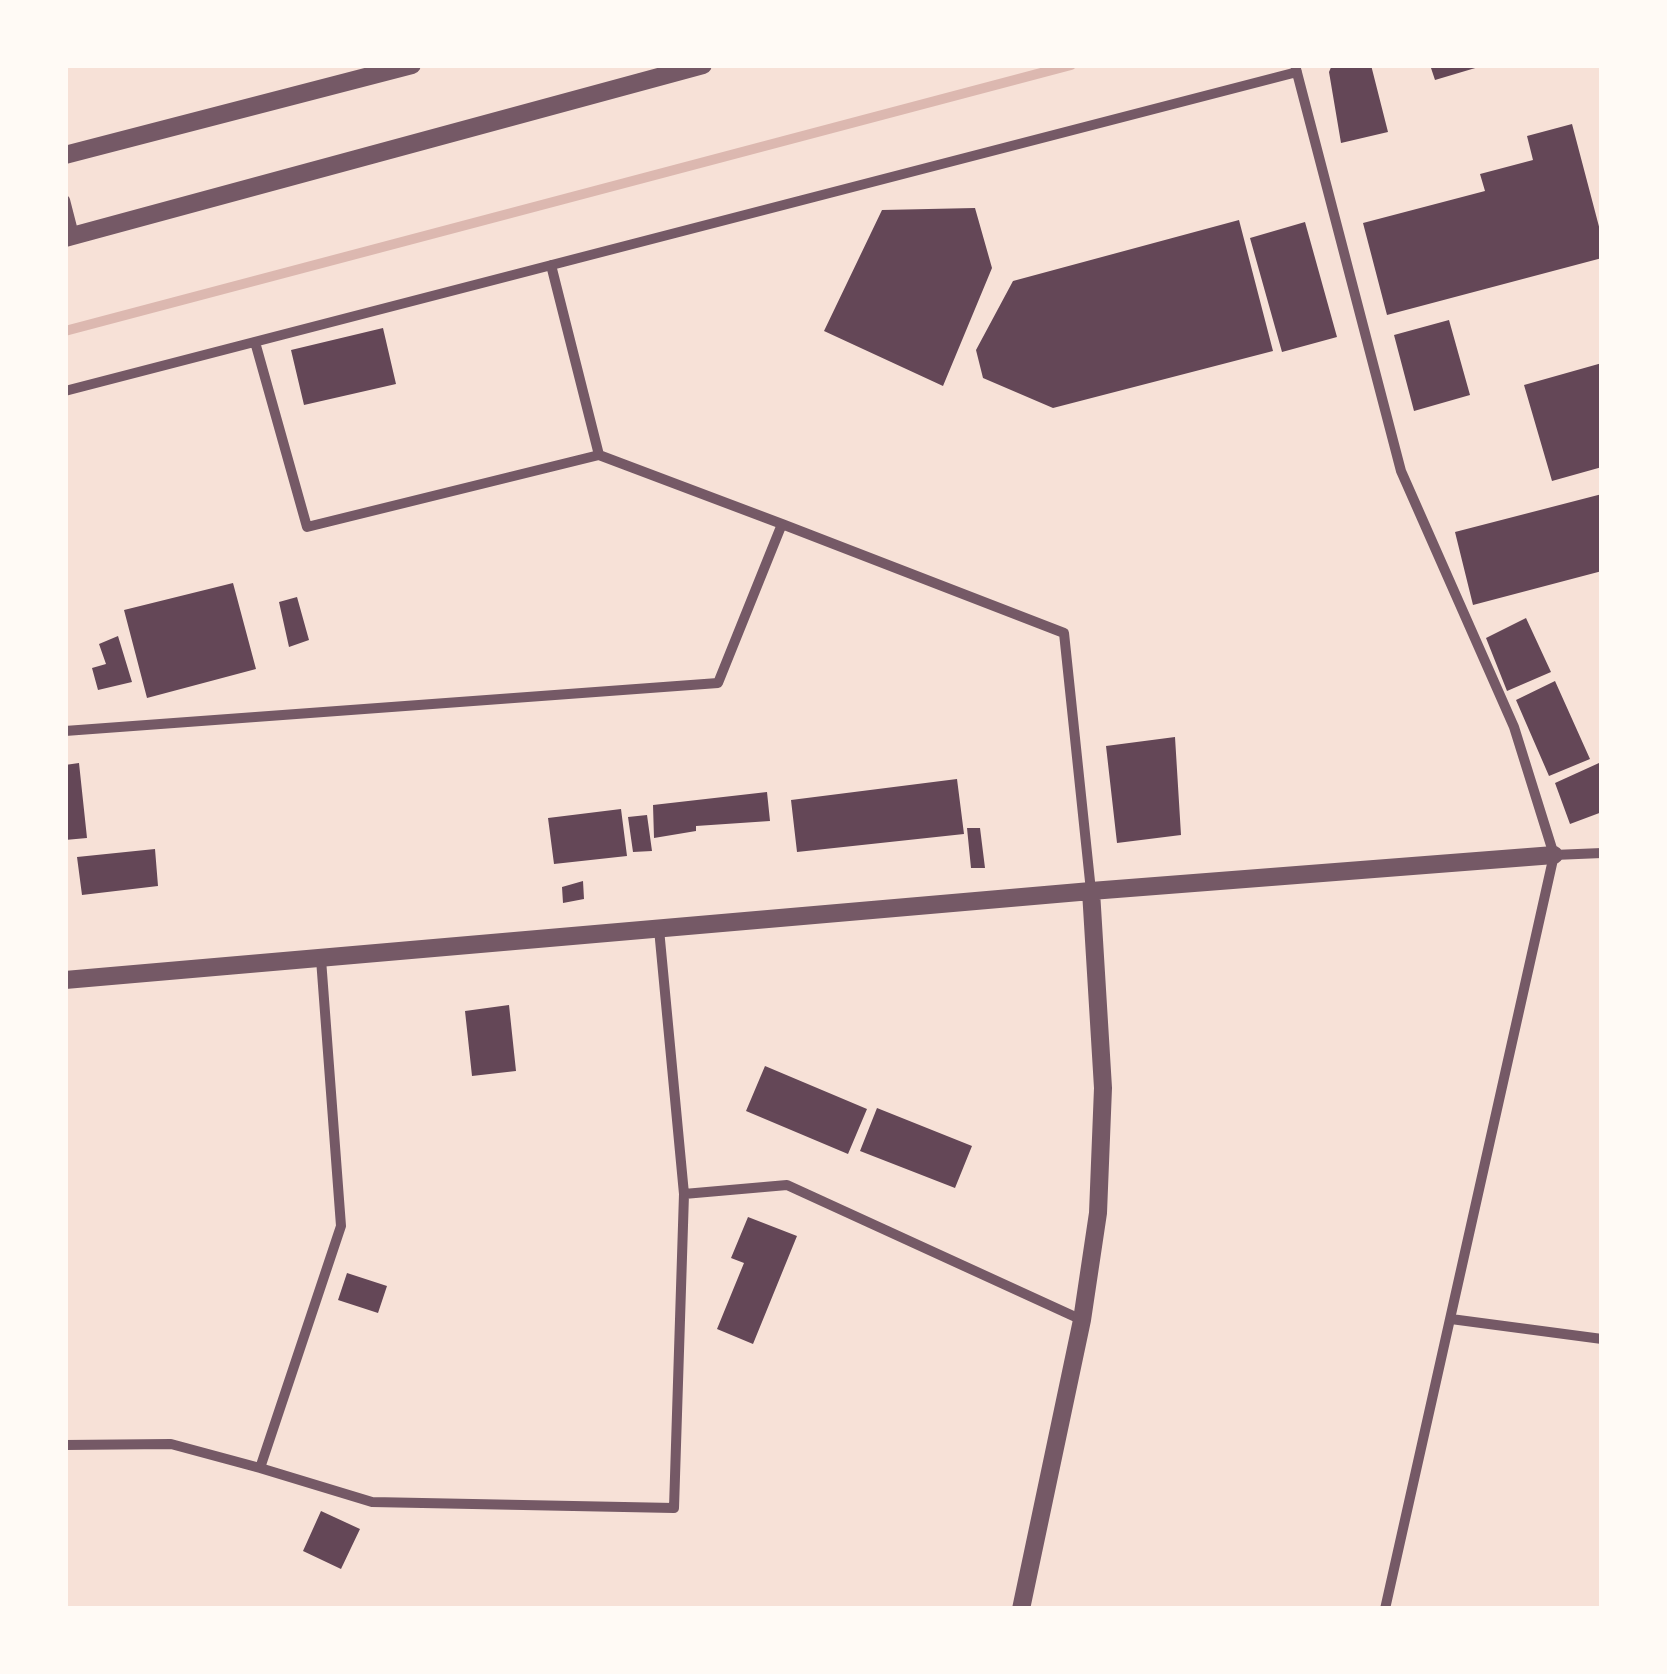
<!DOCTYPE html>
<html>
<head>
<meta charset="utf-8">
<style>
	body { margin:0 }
	#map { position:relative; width:1667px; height:1674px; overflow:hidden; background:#f7e1d7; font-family:"Archivo Narrow",sans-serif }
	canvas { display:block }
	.frame { position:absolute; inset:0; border:68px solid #fffaf5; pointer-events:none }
</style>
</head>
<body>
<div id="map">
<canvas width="1667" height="1674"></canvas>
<div class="frame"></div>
</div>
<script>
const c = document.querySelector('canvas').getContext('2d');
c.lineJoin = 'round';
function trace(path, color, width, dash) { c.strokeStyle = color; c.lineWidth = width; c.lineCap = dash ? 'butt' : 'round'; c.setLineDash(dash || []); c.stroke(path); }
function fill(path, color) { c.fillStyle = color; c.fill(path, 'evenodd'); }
trace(new Path2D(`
	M65,331L1071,65`), '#dcb8b0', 10);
fill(new Path2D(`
	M1332,65H1371L1388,132L1341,143L1329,72Z
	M1430,65H1482V66L1435,80Z
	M1572,124L1602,238V258L1387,315L1363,223L1485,191L1480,174L1533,160L1527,136Z
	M975,208L992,268L943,386L824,331L882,210Z
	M1239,220L1273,351L1053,408L983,378L976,350L1013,281Z
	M1305,222L1337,337L1282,352L1250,238Z
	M1449,320L1470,395L1414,411L1394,335Z
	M383,328L396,384L304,405L291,350Z
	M1602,363V467L1552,481L1524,385Z
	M1602,494V571L1473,605L1455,532Z
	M233,583L256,669L147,698L124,610Z
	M297,597L309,640L289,647L279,602Z
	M1526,618L1551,672L1507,691L1486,638Z
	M118,636L132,682L98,690L92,668L106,664L99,644Z
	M1555,681L1590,759L1549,776L1516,700Z
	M1175,737L1181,835L1117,843L1106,746Z
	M79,763L87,838L65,840V765Z
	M1599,763L1602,773V812L1570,824L1555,783Z
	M957,779L964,834L797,852L791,800Z
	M767,792L770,821L696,826V831L654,838L653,805Z
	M621,809L627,856L554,864L548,818Z
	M647,815L652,851L633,852L628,817Z
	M967,828H980L985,868H971Z
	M155,849L158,886L82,895L77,857Z
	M583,881L584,899L563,903L562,887Z
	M509,1005L516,1071L472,1076L465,1011Z
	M765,1066L867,1109L848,1154L746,1111Z
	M877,1108L972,1146L955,1188L860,1151Z
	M748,1217L797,1236L753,1344L717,1329L744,1263L731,1258Z
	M347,1273L387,1286L378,1313L338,1300Z
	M321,1511L360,1529L341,1569L303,1551Z`), '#644757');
trace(new Path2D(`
	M1295,65L1401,471L1514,727L1554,855L1385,1609
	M65,200L74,235
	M551,265L599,455
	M255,342L307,527L599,455L782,524
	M65,391L1297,72
	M65,731L718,683L782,524L1064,633L1091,891
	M1554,855L1602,853
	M321,959L341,1226L260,1468L372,1502L674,1508L684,1194L659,929
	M684,1194L787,1185L1082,1320
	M1451,1319L1602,1339
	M65,1445L171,1444L260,1468`), '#755966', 10);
trace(new Path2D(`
	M65,155L412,65
	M65,238L703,65
	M1091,891L1554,855
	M65,980L1091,891L1103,1088L1098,1213L1082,1320L1021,1609`), '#755966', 18);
</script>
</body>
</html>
